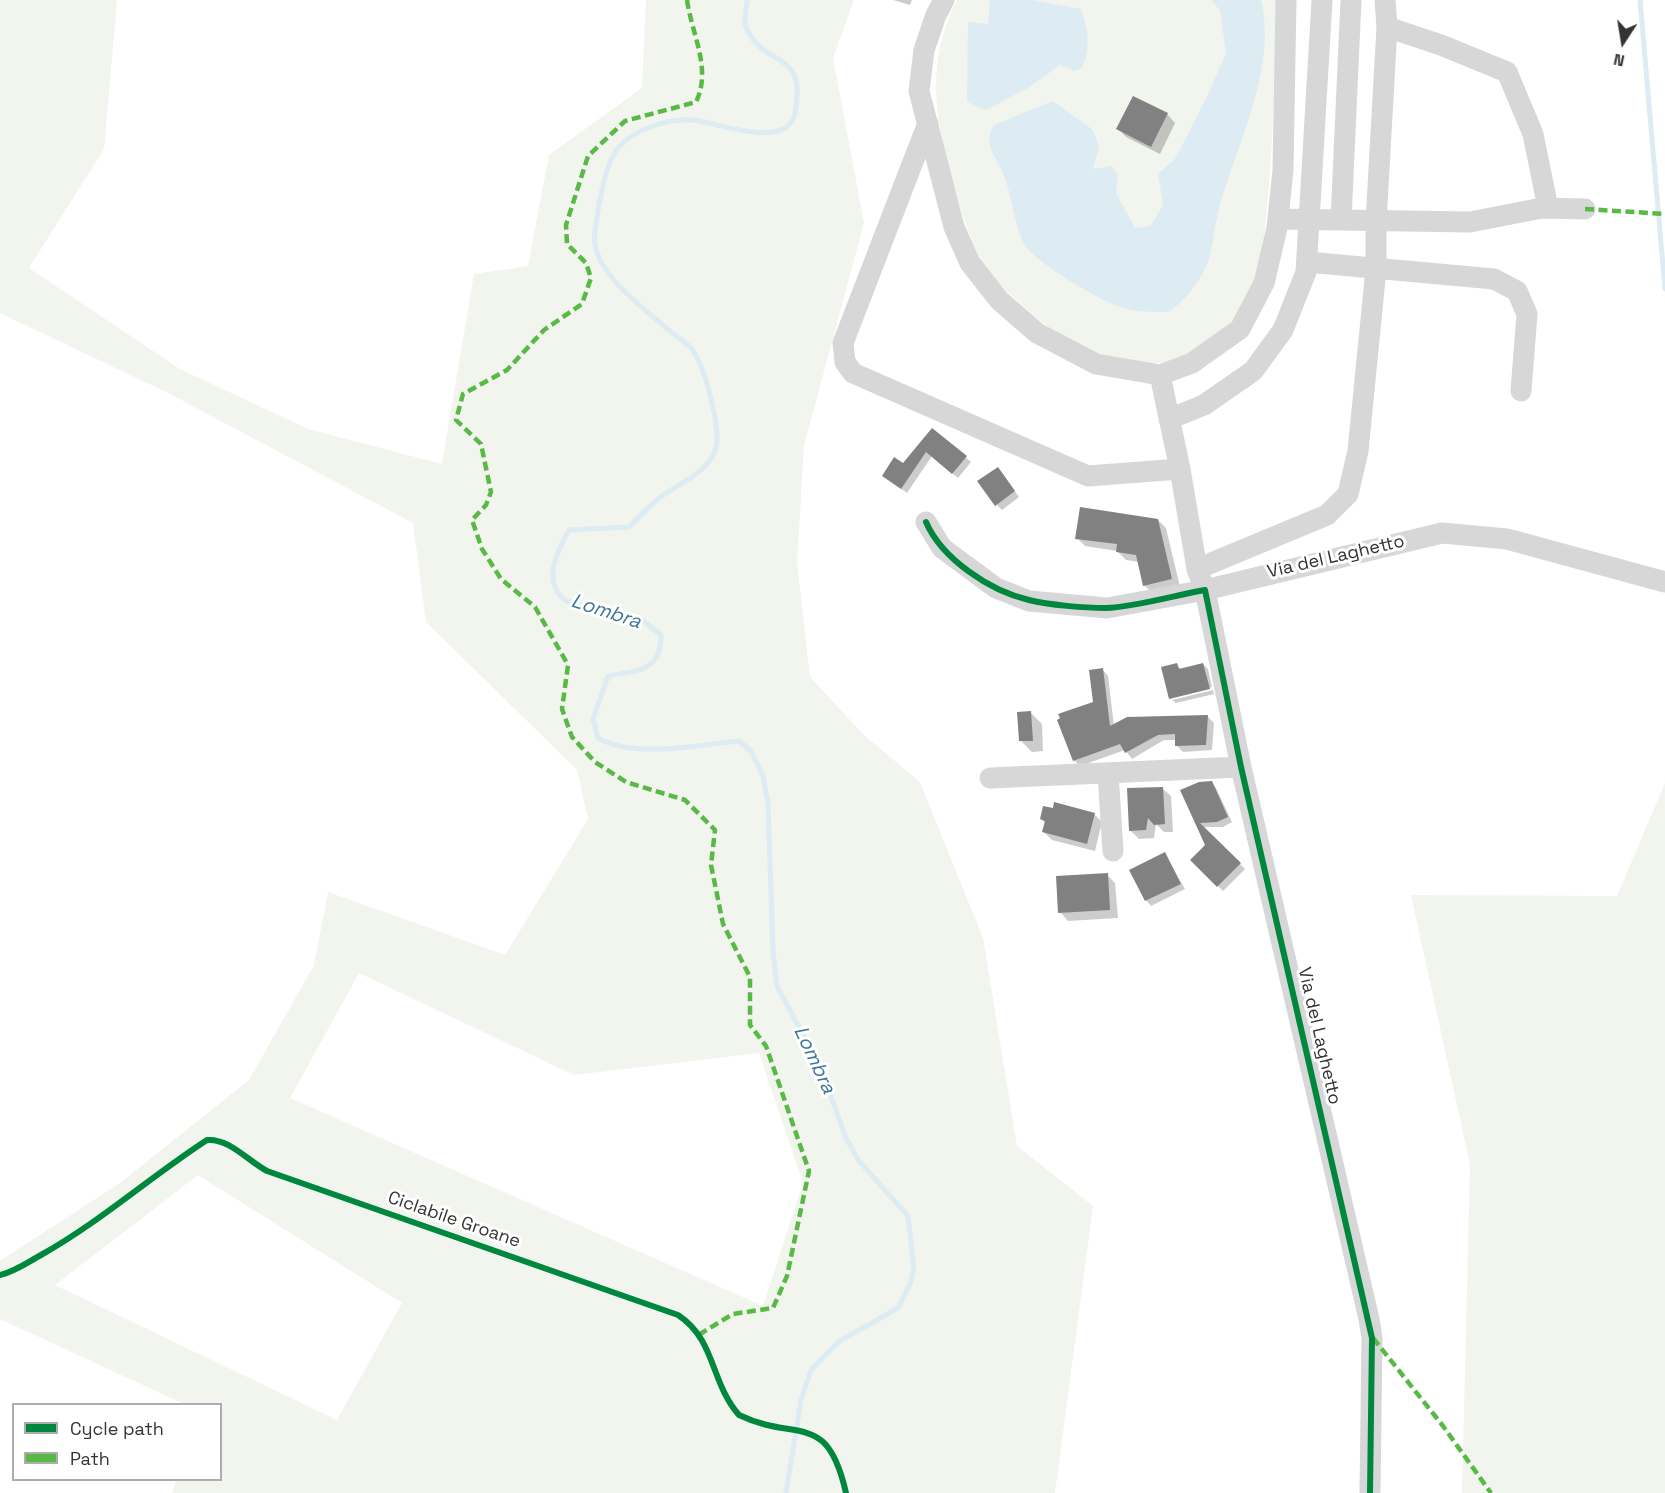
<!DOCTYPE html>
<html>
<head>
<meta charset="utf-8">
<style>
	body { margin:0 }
	#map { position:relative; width:1665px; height:1493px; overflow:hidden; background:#fff; font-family:"Space Grotesk",sans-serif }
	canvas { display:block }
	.legend { position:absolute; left:12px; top:1403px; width:210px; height:78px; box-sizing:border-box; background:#fff; border:2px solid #adadad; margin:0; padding:8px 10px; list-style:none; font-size:18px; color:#333 }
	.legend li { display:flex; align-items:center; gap:12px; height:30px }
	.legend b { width:30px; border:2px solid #adadad }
	.north { position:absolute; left:1593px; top:12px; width:60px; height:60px; -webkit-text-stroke:4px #fff; paint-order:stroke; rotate:192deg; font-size:16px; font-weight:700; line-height:24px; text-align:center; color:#333 }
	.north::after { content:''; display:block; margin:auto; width:21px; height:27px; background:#333; clip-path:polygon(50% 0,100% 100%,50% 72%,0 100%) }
</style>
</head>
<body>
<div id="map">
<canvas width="1665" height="1493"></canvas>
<ul class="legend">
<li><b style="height:8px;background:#00873e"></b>Cycle path</li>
<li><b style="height:8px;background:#58b947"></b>Path</li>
</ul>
<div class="north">N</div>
</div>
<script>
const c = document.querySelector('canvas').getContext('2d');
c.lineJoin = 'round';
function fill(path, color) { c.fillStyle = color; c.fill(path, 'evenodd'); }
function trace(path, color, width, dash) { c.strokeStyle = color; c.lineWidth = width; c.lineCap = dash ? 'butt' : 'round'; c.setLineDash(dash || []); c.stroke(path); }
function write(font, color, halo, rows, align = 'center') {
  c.font = font + ' "Space Grotesk",sans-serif'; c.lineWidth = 6; c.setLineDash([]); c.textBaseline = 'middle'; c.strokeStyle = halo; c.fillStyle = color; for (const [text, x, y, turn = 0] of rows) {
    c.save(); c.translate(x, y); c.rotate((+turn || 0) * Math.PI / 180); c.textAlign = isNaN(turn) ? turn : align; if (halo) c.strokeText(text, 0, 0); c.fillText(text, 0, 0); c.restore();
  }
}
fill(new Path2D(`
	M0,0H117L104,149L29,268L180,369L308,429L442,464L474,274L528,266L549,155L642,88L646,0H854L833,58L864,223L804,446L797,562L810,677L865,736L920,782L983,938L1017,1146L1093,1206L1055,1493H172L176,1480H220V1404H184L0,1319V1261L120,1183L249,1080L314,965L328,892L505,955L588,819L577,770L426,622L413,523L168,393L0,313ZM359,973L574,1075L759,1053L803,1183L763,1306L290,1098ZM198,1175L402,1303L337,1420L55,1285Z
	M957,0H1276C1274,72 1274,145 1266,217C1264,234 1264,255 1259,271C1215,395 1103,383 1021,304C1011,294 997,284 989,273C973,250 964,219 956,193C936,126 923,66 957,0Z
	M1665,783V1493H1462L1470,1165L1411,895L1617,896Z`), '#f1f5ed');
fill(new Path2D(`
	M990,0H1031L1081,9C1088,29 1091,48 1082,68L1074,71L1060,65L1028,88L986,110L967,102L968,22L988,24Z
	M1212,0H1261C1278,69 1235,147 1218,213C1214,229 1213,247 1208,262C1200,282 1185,300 1169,312C1153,312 1138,312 1123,308C1102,302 1032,261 1023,242C1013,220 1012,193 1002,171C995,154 982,144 994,125L1053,101L1093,130L1099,147L1093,169L1112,166L1118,176L1116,193L1135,228L1151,226L1163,205L1158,174L1175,159L1207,97L1226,53L1220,11Z`), '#ddebf3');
fill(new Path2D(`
	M893,0H912L910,5Z
	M1167,114L1175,123L1160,154L1126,137L1118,128Z
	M933,430L971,462L958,478L932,456L907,493L884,476L904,465Z
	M1003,474L1019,497L1002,510L997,505Z
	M1158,520L1166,528L1180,587L1152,593L1144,585L1139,562L1126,560L1117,551L1085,546L1077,538Z
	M1203,664L1208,669L1212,687L1172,697V700L1171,698L1177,665L1182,670Z
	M1102,669L1108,676L1114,726L1208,717L1214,723L1212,750L1183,752L1177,746L1176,740H1164L1132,759L1125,750L1080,766L1074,760L1094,703Z
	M1213,690L1214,694L1176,703L1172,700Z
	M1031,713L1042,724L1043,751L1032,752L1021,741Z
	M1211,783L1216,788L1232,822L1223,827H1203L1245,869L1223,891L1192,860L1207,845L1182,791Z
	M1162,788L1171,796L1173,832H1164L1156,824L1154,838L1139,839L1130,830Z
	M1094,814L1102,822L1095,851L1052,840L1044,832L1046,824L1041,819Z
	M1165,854L1185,889L1151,906L1146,900Z
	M1107,875L1115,883L1118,918L1068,921L1060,912Z`), '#0003');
trace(new Path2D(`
	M747,0C747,8 743,20 746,27C763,70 808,47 795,113C787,152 715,121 692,120C668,118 633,130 618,148C604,165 598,209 595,231C588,270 645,309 671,332C677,337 687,343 692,349C705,368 711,396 715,418C717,432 720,444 712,457C700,476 680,483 662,496C650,504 640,517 629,527L569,530C557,552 541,582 566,601L641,619L661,635C661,672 638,670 608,676L593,719L598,738C636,759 696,745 739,741L751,751L763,776L768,803L773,952L777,986L820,1066L846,1138L859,1161L908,1216L914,1267L911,1282L898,1308L838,1342L811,1370L801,1400L786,1493
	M1640,0L1665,289`), '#ddebf3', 5);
fill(new Path2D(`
	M1133,96L1168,113L1151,147L1116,129Z
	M932,428L967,456L952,474L926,452L901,489L882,476L894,457L903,463Z
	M998,467L1015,491L995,506L977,481Z
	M1080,507L1158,519L1172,579L1143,586L1136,555L1116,552L1117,544L1075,539Z
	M1177,663L1179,669L1203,663L1210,689L1169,699L1161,667Z
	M1103,668L1110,726L1127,717L1208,715L1206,745L1175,746V734L1158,735L1125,753L1120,744L1073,761L1057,720L1060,718L1058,714L1093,702L1089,670Z
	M1031,711L1033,741H1019L1017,712Z
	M1212,781L1228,817L1217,822L1200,823L1241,863L1217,887L1190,860L1205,845L1180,790L1199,782Z
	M1163,787L1165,824L1154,825L1148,818L1146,830L1129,831L1127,788Z
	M1054,802L1095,813L1087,844L1042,832L1045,821L1040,819L1043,806L1053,808Z
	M1165,852L1181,884L1145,901L1129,870Z
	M1108,873L1110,910L1058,913L1056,876Z`), '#818181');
trace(new Path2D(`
	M944,0L936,15L924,50L919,91L954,227L970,263L999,300L1037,333L1096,364L1160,375L1192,363L1240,329L1264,283L1277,228L1283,170L1286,0
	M1387,27L1441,45L1507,72L1533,134L1548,208
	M928,123L843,343L845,362L853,373L1088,476L1180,469
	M1278,219L1470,222L1542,208L1585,209
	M1341,220L1351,0
	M1307,262L1494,279L1517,291L1527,314L1521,391
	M1160,375L1180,469L1197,569L1205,590L1241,767L1369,1319L1372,1338L1370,1493
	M1169,419L1204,405L1253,371L1283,330L1306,272L1322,0
	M926,522L942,548L996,588L1029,601L1107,608L1205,590L1442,533L1507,539L1665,582
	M1197,569L1327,515L1348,494L1358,451L1376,269V222L1387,27L1385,0
	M1108,773L1113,851
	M990,778L1241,767`), '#d7d7d7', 21);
trace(new Path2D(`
	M687,0C692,35 712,69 696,102L625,121L588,156L566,225L567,244L586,263L591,278L582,304L544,330L507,370L463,394L456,420L481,444L491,492L486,505L472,520L482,549L501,579L535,607L568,665L562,709L572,737L595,762L626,782L685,800L715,830L711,865L723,924L750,977V1025L766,1046L809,1171L787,1276L773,1308L733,1314L700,1334
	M1585,209L1665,214
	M1373,1338L1443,1426L1491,1493`), '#58b947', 4.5, [9, 4.5]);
trace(new Path2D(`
	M926,522C942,559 990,591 1029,600C1049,605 1084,608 1106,608C1135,607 1176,595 1205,590L1241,767L1372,1338L1370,1493
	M0,1275C14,1272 28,1262 41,1255C100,1222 150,1177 207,1140C229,1138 248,1161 267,1171L678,1315C716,1340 710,1382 739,1415C797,1443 827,1409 846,1493`), '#00873e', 6);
write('18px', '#333', '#fff', [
	["Via del Laghetto",1336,557,-13],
	["Via del Laghetto",1319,1036,77],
	["Ciclabile Groane",454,1220,19]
]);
write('italic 20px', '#3f7597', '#fff', [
	["Lombra",606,612,18],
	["Lombra",814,1060,65]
]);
</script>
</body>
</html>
